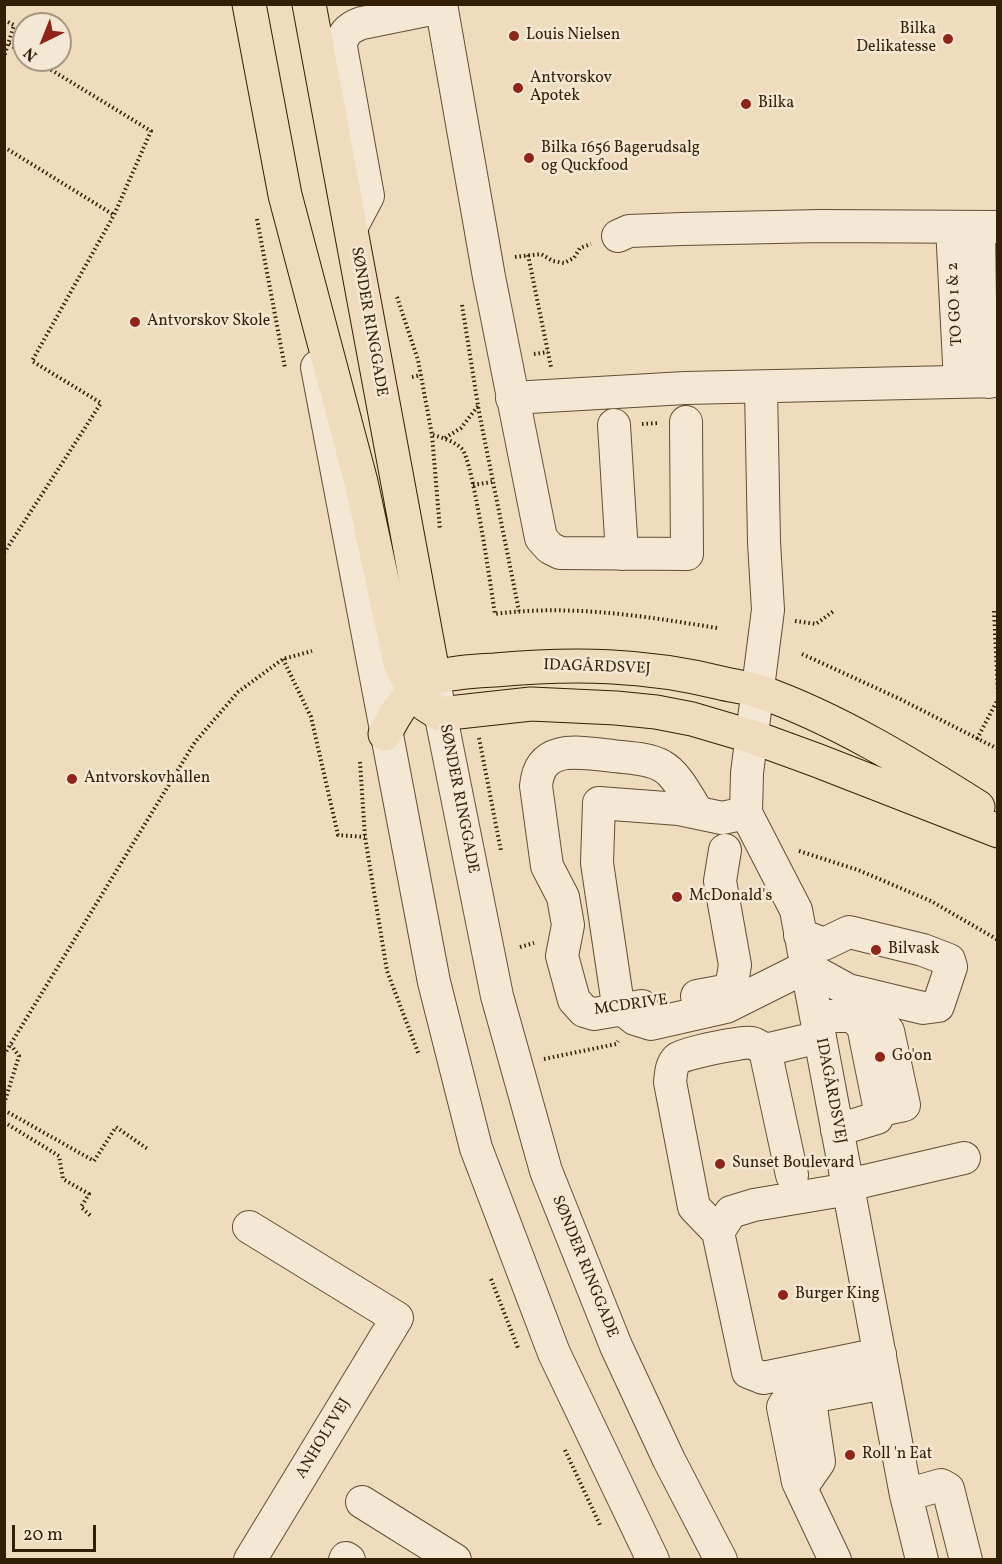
<!DOCTYPE html>
<html>
<head>
<meta charset="utf-8">
<style>
	body { margin:0 }
	#map { position:relative; width:1002px; height:1564px; overflow:hidden; background:#eedcbd; font-family:Vollkorn,serif }
	canvas { display:block }
	.frame { position:absolute; inset:0; border:6px solid #321f06; pointer-events:none }
	.north { position:absolute; left:12px; top:12px; width:60px; height:60px; box-sizing:border-box; background:#f4e8d4; border:2px solid #a69882; border-radius:50%; rotate:223deg; font-size:16px; font-weight:700; line-height:24px; text-align:center; color:#321f06 }
	.north::after { content:''; display:block; margin:auto; width:21px; height:27px; background:#8f2418; clip-path:polygon(50% 0,100% 100%,50% 72%,0 100%) }
	.scale { position:absolute; left:12px; top:1525px; width:84px; height:27px; box-sizing:border-box; border:3px solid #321f06; border-top:0; padding-left:8px; font-size:18px; line-height:21px; white-space:nowrap; color:#321f06; -webkit-text-stroke:4px #f4e8d4; paint-order:stroke }
</style>
</head>
<body>
<div id="map">
<canvas width="1002" height="1564"></canvas>
<div class="frame"></div>
<div class="north">N</div>
<div class="scale">20 m</div>
</div>
<script>
const c = document.querySelector('canvas').getContext('2d');
c.lineJoin = 'round';
function trace(path, color, width, dash) { c.strokeStyle = color; c.lineWidth = width; c.lineCap = dash ? 'butt' : 'round'; c.setLineDash(dash || []); c.stroke(path); }
function write(font, color, halo, rows, align = 'center') {
  c.font = font + ' Vollkorn,serif'; c.lineWidth = 5; c.setLineDash([]); c.textBaseline = 'middle'; c.strokeStyle = halo; c.fillStyle = color; for (const [text, x, y, turn = 0] of rows) {
    c.save(); c.translate(x, y); c.rotate((+turn || 0) * Math.PI / 180); c.textAlign = isNaN(turn) ? turn : align; if (halo) c.strokeText(text, 0, 0); c.fillText(text, 0, 0); c.restore();
  }
}
const minor = new Path2D(`
	M441,4L489,277L541,538L550,548L560,553L687,554L686,422
	M952,227L960,382
	M979,227L980,300L987,330L989,382
	M351,228L368,196L341,47C342,33 350,27 362,23L441,7
	M618,236L629,231L682,229L821,226L998,227
	M317,367L434,982L476,1148L554,1353L653,1560
	M761,388L764,542L768,610L747,773L746,813L796,910L906,1495L922,1560
	M512,398L685,388L998,381
	M614,425L622,554
	M435,687L497,996L546,1171L616,1346L669,1460L721,1560
	M746,813L722,818L679,809L599,803L597,863L617,998L626,1012L635,1019L651,1024L726,1007L806,967L848,990L923,1008L938,1006L951,967L949,960L923,950L849,932L824,944L800,935
	M697,996L724,991L732,983L735,965L720,881L725,850
	M642,1006L594,1014L584,1011L574,1000L562,956L568,925L563,897L547,866L536,786C540,742 582,753 613,756C628,758 648,758 662,766C677,774 689,799 698,813
	M816,1016H852L863,1026L880,1110L877,1118L837,1130
	M863,1026L888,1031L904,1105L880,1110
	M792,1175L765,1050L820,1037
	M848,1185L964,1158
	M849,1189L754,1205L731,1212L718,1232L748,1372L763,1378L880,1354
	M249,1227L397,1318L250,1560
	M718,1232L694,1207L670,1082C671,1074 671,1065 677,1059C685,1053 743,1041 752,1043C757,1044 761,1048 765,1050
	M829,1382L795,1389L783,1407L798,1482L835,1560
	M801,1488L819,1462L810,1401L816,1396L885,1383
	M906,1495L941,1485L948,1489L966,1560
	M362,1502L455,1560
	M345,1560L346,1558L349,1560`);
const major = new Path2D(`
	M249,4L285,195L361,482L400,663L414,692L426,705L440,714L531,704L616,708L656,712L692,719L753,737L816,760L998,831
	M309,4L434,678
	M385,734C395,713 410,689 432,679C448,672 477,671 495,670C573,663 645,664 721,683C734,686 748,688 761,692C837,719 910,764 978,807`);
trace(minor, '#614e34', 34);
trace(major, '#321f06', 35);
trace(new Path2D(`
	M4,20L14,25L4,57
	M9,44L24,54
	M4,147L114,215
	M257,219L285,368
	M528,255L551,367
	M515,257L541,254L553,261L564,263L574,258L580,248L591,244
	M397,297L418,360L432,435L440,530
	M462,305L479,412L519,611
	M534,354L548,352
	M412,377L421,375
	M642,424L658,423
	M433,435C443,438 454,441 462,449C473,461 491,589 495,614C569,604 644,616 717,628
	M445,438L461,428L478,406
	M473,485L492,482
	M4,553L101,403L32,361L114,215L151,131L35,60
	M994,611L998,694
	M795,621L816,624L835,610
	M802,654L900,699L998,749
	M283,659L311,717L338,835L365,837
	M479,738L501,851
	M977,739L998,699
	M360,762L365,837L387,971L419,1055
	M799,851L858,870L931,901L998,940
	M520,947L534,943
	M4,1055L195,742L238,692L283,659L312,651
	M544,1059L616,1044L618,1041
	M4,1104L19,1056L11,1045
	M4,1110L94,1161L116,1127L149,1150
	M4,1122L59,1156L63,1179L89,1194L81,1207L91,1216
	M491,1279L518,1348
	M565,1450L600,1525`), '#321f06', 4, [1.5, 3]);
trace(minor, '#f4e8d4', 32);
trace(major, '#eedcbd', 33);
for (const [x, y, r, color] of [
	[514,36,6,"#8f2418"],
	[948,39,6,"#8f2418"],
	[518,88,6,"#8f2418"],
	[746,104,6,"#8f2418"],
	[529,158,6,"#8f2418"],
	[135,322,6,"#8f2418"],
	[72,779,6,"#8f2418"],
	[677,897,6,"#8f2418"],
	[876,950,6,"#8f2418"],
	[880,1057,6,"#8f2418"],
	[720,1164,6,"#8f2418"],
	[783,1295,6,"#8f2418"],
	[850,1455,6,"#8f2418"]
]) { const dot = new Path2D(); dot.arc(x, y, r, 0, 2 * Math.PI); c.fillStyle = color; c.fill(dot); trace(dot, '#f4e8d4', 2); }
write('16px', '#321f06', '#f4e8d4', [
	["Bilka",936,30,"right"],
	["Delikatesse",936,48,"right"],
	["Louis Nielsen",526,36],
	["Antvorskov",530,79],
	["Apotek",530,97],
	["Bilka",758,104],
	["Bilka 1656 Bagerudsalg",541,149],
	["og Quckfood",541,167],
	["Antvorskov Skole",147,322],
	["Antvorskovhallen",84,779],
	["McDonald's",689,897],
	["Bilvask",888,950],
	["Go'on",892,1057],
	["Sunset Boulevard",732,1164],
	["Burger King",795,1295],
	["Roll 'n Eat",862,1455]
], 'left');
write('16px', '#321f06', '#f4e8d4', [
	["TO GO 1 & 2",956,304,-93],
	["SØNDER RINGGADE",368,322,80],
	["IDAGÅRDSVEJ",597,668,2],
	["SØNDER RINGGADE",458,799,79],
	["MCDRIVE",631,1006,-8],
	["IDAGÅRDSVEJ",830,1091,79],
	["SØNDER RINGGADE",584,1267,68],
	["ANHOLTVEJ",324,1439,-59]
]);
</script>
</body>
</html>
